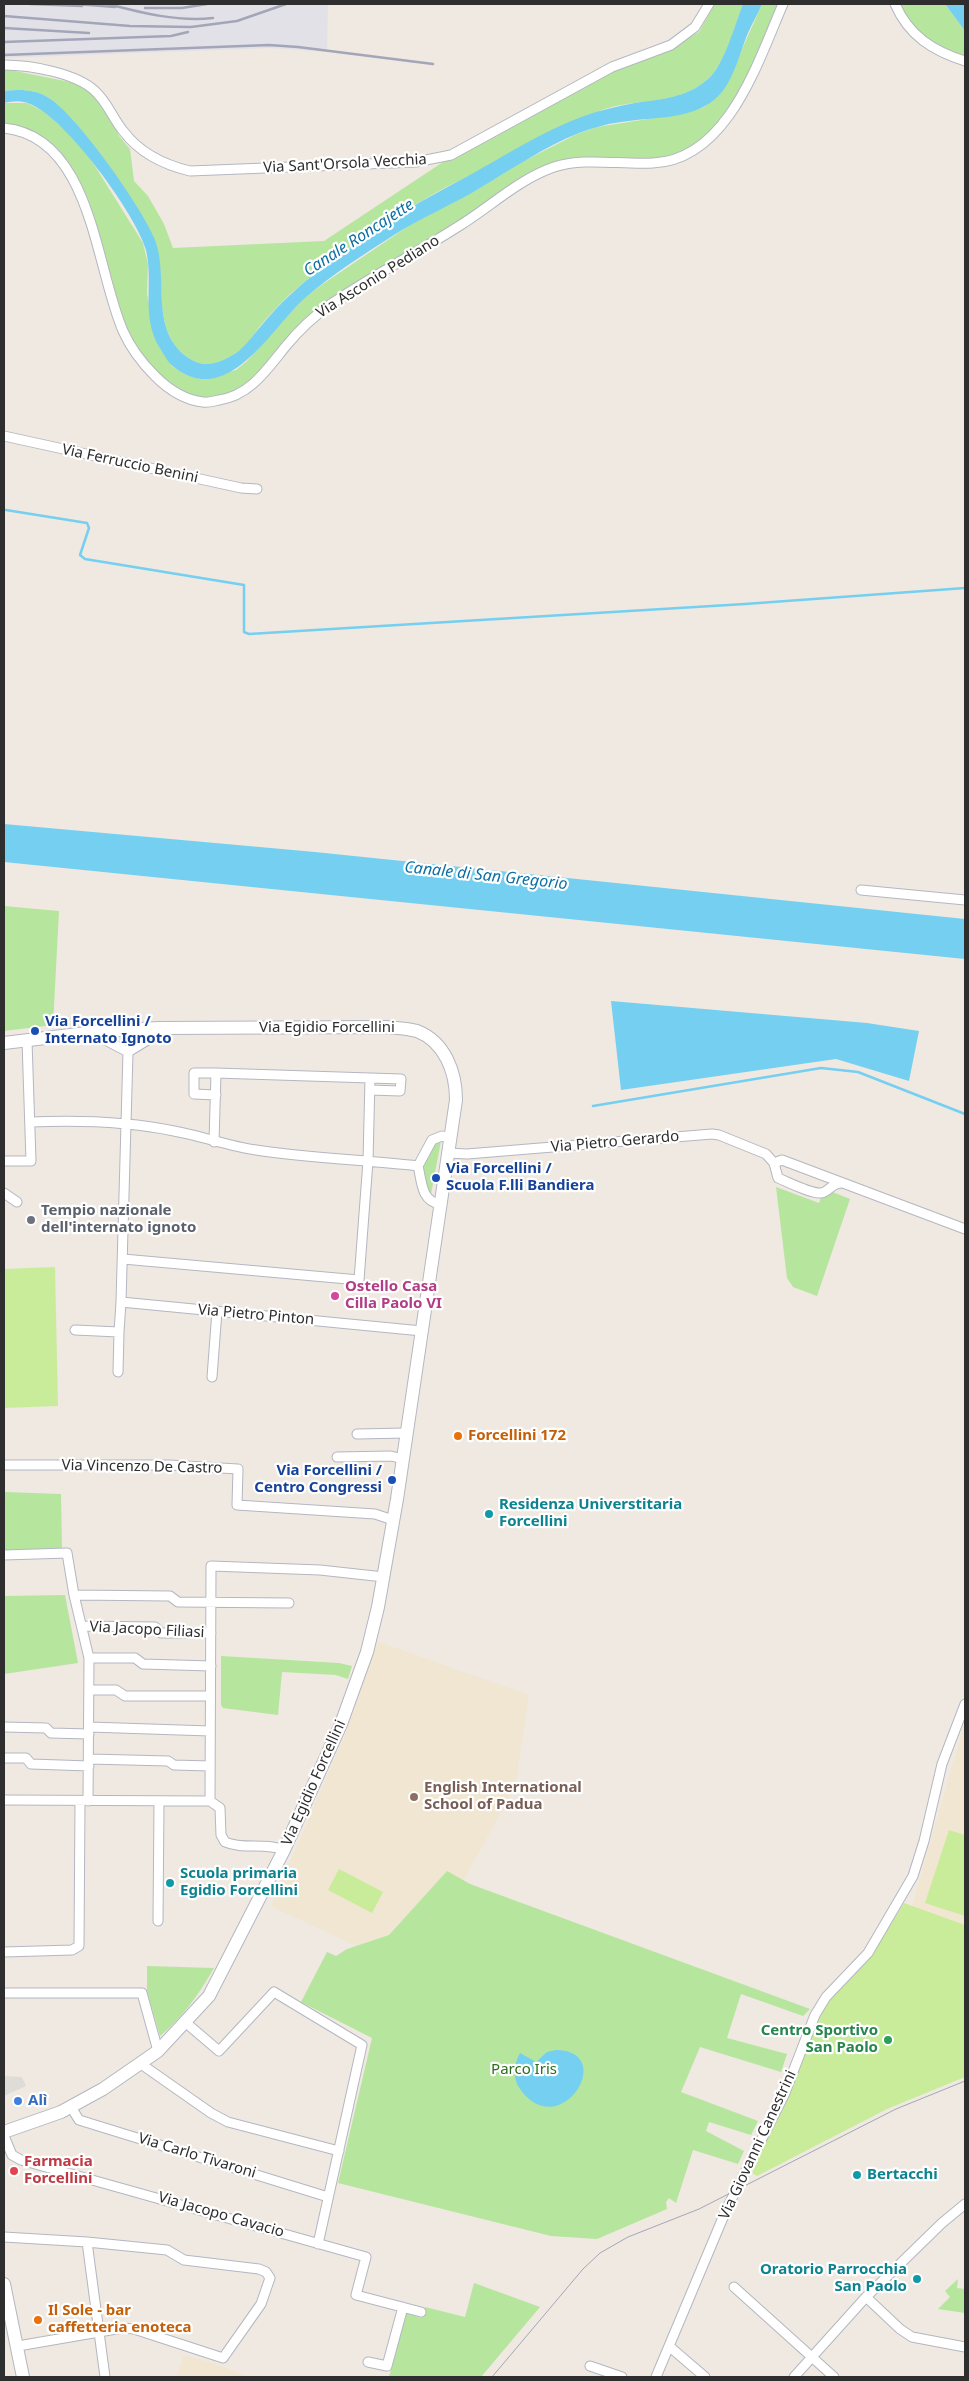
<!DOCTYPE html>
<html>
<head>
<meta charset="utf-8">
<style>
	body { margin:0 }
	#map { position:relative; width:969px; height:2381px; overflow:hidden; background:#efe9e1; font-family:"Noto Sans",sans-serif }
	canvas { display:block }
	.frame { position:absolute; inset:0; border:5px solid #2e2e2e; pointer-events:none }
</style>
</head>
<body>
<div id="map">
<canvas width="969" height="2381"></canvas>
<div class="frame"></div>
</div>
<script>
const c = document.querySelector('canvas').getContext('2d');
c.lineJoin = 'round';
function fill(path, color) { c.fillStyle = color; c.fill(path, 'evenodd'); }
function trace(path, color, width, dash) { c.strokeStyle = color; c.lineWidth = width; c.lineCap = dash ? 'butt' : 'round'; c.setLineDash(dash || []); c.stroke(path); }
function write(font, color, halo, rows, align = 'center') {
  c.font = font + ' "Noto Sans",sans-serif'; c.lineWidth = 4.5; c.setLineDash([]); c.textBaseline = 'middle'; c.strokeStyle = halo; c.fillStyle = color; for (const [text, x, y, turn = 0] of rows) {
    c.save(); c.translate(x, y); c.rotate((+turn || 0) * Math.PI / 180); c.textAlign = isNaN(turn) ? turn : align; if (halo) c.strokeText(text, 0, 0); c.fillText(text, 0, 0); c.restore();
  }
}
fill(new Path2D(`
	M4,4H328L327,52L271,48L4,58Z`), '#e3e1e8');
fill(new Path2D(`
	M376,1641L529,1695L515,1787L463,1881L446,1871L389,1935L356,1946L271,1906L347,1730L373,1656Z
	M965,1721V1925L912,1906Z
	M184,2355L209,2362L251,2377H176Z`), '#f0e6d1');
fill(new Path2D(`
	M715,4H743C735,25 725,64 708,79C678,107 635,97 599,111C574,121 549,136 524,149C484,169 441,187 404,212C365,239 324,264 289,295C279,305 269,315 260,326C253,335 246,347 236,353C223,361 207,369 192,360C149,334 168,284 156,245C146,214 77,115 49,98C36,89 19,89 4,91V70H10L75,83L104,102L119,136L130,149L134,181L148,196L164,224L173,248L324,241L452,156L502,132L613,70L660,54L699,32Z
	M762,4H780L745,88L709,137L665,161L554,163L315,312L257,380L233,396L204,401L170,389L140,359L123,330L94,227L75,175L50,144L34,134L13,126L4,125V103H27L45,112L73,137L93,163L143,243L148,264L147,294L158,345L172,366L183,373L199,379L236,370L247,361L304,298L320,286L410,225L478,189L524,161L577,134L597,127L686,113L704,107L719,95L728,81Z
	M898,4H945L965,31V59L928,40L914,28Z
	M4,906L59,911L53,1025L4,1031Z
	M441,1141L431,1194L428,1193L422,1166L435,1142Z
	M776,1187L819,1203L821,1198L830,1191L850,1199L817,1296L793,1287L787,1278Z
	M4,1492L61,1494L62,1550L4,1551Z
	M65,1595L78,1663L4,1674V1596Z
	M221,1656L339,1663L352,1666L348,1679L336,1675L282,1672L278,1715L223,1708L221,1705Z
	M447,1871L470,1884L810,2009L803,2016L741,1994L727,2038L787,2054L781,2072L700,2047L681,2092L758,2121L751,2135L709,2122L706,2131L744,2151L738,2164L693,2150L676,2203L669,2198L666,2202L667,2209L597,2239L551,2236L338,2183L372,2038L301,2002L327,1952L336,1956L347,1949L389,1935Z
	M147,1966L214,1968C199,1994 183,2017 160,2036L147,1991Z
	M958,2279L957,2288L965,2289V2313L938,2309L950,2297L945,2291Z
	M474,2283L540,2307L481,2377H389L406,2313L421,2318L425,2307L465,2317Z`), '#b6e59e');
fill(new Path2D(`
	M55,1267L58,1406L4,1408V1269Z
	M949,1830L965,1835V1916L925,1903Z
	M339,1869L383,1892L372,1913L328,1890Z
	M904,1903L965,1925V2077L887,2109L757,2176L752,2173L823,2010C833,1993 847,1981 860,1966C877,1946 891,1925 904,1903Z`), '#c9ec9a');
fill(new Path2D(`
	M4,2076L22,2077L26,2086L4,2096Z`), '#dfdcd8');
fill(new Path2D(`
	M743,4H762C758,14 752,23 748,33C739,54 733,85 714,100C689,120 651,117 621,122C606,124 592,128 579,133C544,147 512,169 480,188C452,205 422,217 394,235C364,254 333,274 306,297C272,327 228,410 174,367C168,363 165,356 161,350C140,318 154,284 146,250C136,214 65,117 30,104C22,100 13,101 4,103V91C19,89 36,89 49,98C77,115 143,209 155,240C170,280 147,333 192,360C207,369 223,361 236,353C246,346 253,335 261,326C270,315 279,305 290,295C323,264 366,238 404,212C424,199 446,188 468,176C506,155 543,131 584,116C601,110 618,106 635,103C661,99 687,98 708,79C724,66 735,24 743,4Z
	M945,4H965V31Z
	M4,824L315,852L965,919V959L4,862Z
	M611,1001L867,1023L919,1031L909,1081L836,1059L621,1090Z
	M556,2050C619,2051 560,2145 520,2089C512,2078 514,2064 520,2053L536,2062L547,2052Z`), '#75cff0');
trace(new Path2D(`
	M6,510L87,523L89,528L80,555L85,559L244,585V632L249,634L745,604L965,588
	M593,1106L821,1068L858,1072L965,1114`), '#75cff0', 2.5);
const street = new Path2D(`
	M895,4C909,36 933,51 965,61
	M4,65C30,65 76,73 95,91C108,103 113,119 124,132C140,153 165,165 190,171L416,162L451,155L612,67L671,45L695,27L709,4
	M4,128C92,137 95,267 123,331C131,349 142,363 155,376C168,389 184,400 203,402C208,403 214,401 219,400C251,395 267,369 286,346C299,330 314,316 331,304C372,276 417,253 459,226C490,207 519,179 554,167C584,157 621,165 653,163C728,160 758,61 783,4
	M4,436L241,488L257,489
	M861,890L965,900
	M103,1031L107,1041L128,1052L146,1041L159,1028
	M370,1090L400,1091L401,1079L370,1078
	M216,1095L194,1094V1073H216
	M31,1122C80,1120 126,1121 174,1131C202,1136 228,1146 256,1150C309,1158 364,1160 418,1166
	M448,1153L467,1154L712,1134L719,1135L766,1154L774,1163L778,1178C788,1182 811,1194 821,1193C829,1192 831,1183 842,1183
	M4,1161H31L27,1041
	M774,1163L782,1160L965,1229
	M4,1193L17,1202
	M440,1204C421,1201 422,1182 418,1166L432,1140L442,1136L451,1138
	M123,1259L359,1280L368,1161L370,1078L216,1073L214,1142
	M121,1302L128,1052
	M75,1330L119,1332L121,1302L422,1331
	M118,1372L119,1332
	M212,1377L217,1311
	M357,1434L406,1433
	M337,1457L391,1456L403,1459
	M4,1465H169L238,1469L237,1505L375,1514L393,1520
	M4,1555L67,1553L74,1595L89,1658L88,1801
	M74,1595L170,1596L178,1602L289,1603
	M83,1626L155,1627L161,1633H211
	M89,1658H135L143,1664L211,1666
	M89,1690H116L125,1696H210
	M4,1727L46,1728L51,1733L89,1734
	M89,1727L210,1731
	M4,1758H26L31,1764L89,1766
	M89,1759L168,1761L174,1765L210,1766
	M4,1800L210,1801L220,1808L221,1835L225,1842C243,1850 265,1842 284,1850
	M210,1801L211,1566L320,1570L384,1577
	M158,1921L159,1802
	M4,1952L72,1950L79,1946L80,1801
	M4,1993H142L158,2051
	M185,2022L219,2051L274,1992L362,2045L318,2244
	M141,2064L211,2113L228,2122L339,2151
	M71,2107L79,2120L328,2197
	M4,2136L12,2155L21,2160L366,2257L356,2295L421,2312
	M4,2237L87,2242L167,2250L184,2260L259,2269L266,2272L270,2278L261,2304L223,2358L134,2329L122,2328L18,2346
	M87,2242L105,2377
	M734,2287L834,2377
	M866,2297L900,2329L912,2337L965,2347
	M670,2347L705,2377
	M368,2362L387,2366L403,2307
	M590,2366L622,2377
	M656,2377L727,2208L784,2095L815,2015L826,1997L868,1953L913,1876L924,1841L942,1764L965,1704
	M794,2377L866,2297L942,2223L965,2204`);
const secondary = new Path2D(`
	M4,1043L103,1031L159,1028L386,1027C396,1028 407,1028 417,1031C445,1042 456,1072 456,1100L397,1499L378,1607L367,1652L341,1724L284,1850L209,1996L158,2051L103,2089L61,2112L4,2132
	M4,2284L23,2377`);
trace(street, '#b4b7c1', 11);
trace(secondary, '#b4b7c1', 14);
trace(street, '#fff', 9);
trace(secondary, '#fff', 12);
trace(new Path2D(`
	M492,2377L583,2269L600,2253L628,2237L699,2209L896,2109L965,2081`), '#a3a6b8', 1);
trace(new Path2D(`
	M30,4L82,6
	M75,4L115,7
	M108,4C142,13 178,22 213,18
	M145,8H182L207,4
	M4,16L130,26L191,27L237,21L286,4
	M4,28L89,33
	M4,42L171,36L188,32
	M4,55L269,45L298,47L433,64`), '#a3a6b8', 2.5);
for (const [x, y, r, color] of [
	[35,1031,5,"#1a4fb4"],
	[436,1178,5,"#1a4fb4"],
	[31,1220,5,"#6b7280"],
	[335,1296,5,"#d1479c"],
	[458,1436,5,"#e8710a"],
	[392,1480,5,"#1a4fb4"],
	[489,1514,5,"#0f9aa8"],
	[414,1797,5,"#8d6e63"],
	[170,1883,5,"#0f9aa8"],
	[888,2040,5,"#2e9e5b"],
	[18,2101,5,"#3f7fe0"],
	[14,2171,5,"#e0444e"],
	[857,2175,5,"#0f9aa8"],
	[917,2279,5,"#0f9aa8"],
	[38,2320,5,"#e8710a"]
]) { const dot = new Path2D(); dot.arc(x, y, r, 0, 2 * Math.PI); c.fillStyle = color; c.fill(dot); trace(dot, '#fff', 2); }
write('15px', '#2e2e2e', '#fff', [
	["Via Sant'Orsola Vecchia",345,164,-3],
	["Via Asconio Pediano",378,277,-32],
	["Via Ferruccio Benini",130,464,12],
	["Via Egidio Forcellini",327,1028],
	["Via Pietro Gerardo",615,1142,-5],
	["Via Pietro Pinton",256,1315,5],
	["Via Vincenzo De Castro",142,1467,1],
	["Via Jacopo Filiasi",147,1630,3],
	["Via Egidio Forcellini",314,1783,-66],
	["Via Giovanni Canestrini",758,2145,-65],
	["Via Carlo Tivaroni",197,2156,17],
	["Via Jacopo Cavacio",221,2215,16]
]);
write('bold 15px', '#164399', '#fff', [
	["Via Forcellini /",45,1022],
	["Internato Ignoto",45,1039],
	["Via Forcellini /",446,1169],
	["Scuola F.lli Bandiera",446,1186],
	["Via Forcellini /",382,1471,"right"],
	["Centro Congressi",382,1488,"right"]
], 'left');
write('bold 15px', '#5b616d', '#fff', [
	["Tempio nazionale",41,1211],
	["dell'internato ignoto",41,1228]
], 'left');
write('bold 15px', '#b23c85', '#fff', [
	["Ostello Casa",345,1287],
	["Cilla Paolo VI",345,1304]
], 'left');
write('bold 15px', '#c56008', '#fff', [
	["Forcellini 172",468,1436],
	["Il Sole - bar",48,2311],
	["caffetteria enoteca",48,2328]
], 'left');
write('bold 15px', '#0d838f', '#fff', [
	["Residenza Universtitaria",499,1505],
	["Forcellini",499,1522],
	["Scuola primaria",180,1874],
	["Egidio Forcellini",180,1891],
	["Bertacchi",867,2175],
	["Oratorio Parrocchia",907,2270,"right"],
	["San Paolo",907,2287,"right"]
], 'left');
write('bold 15px', '#785e54', '#fff', [
	["English International",424,1788],
	["School of Padua",424,1805]
], 'left');
write('bold 15px', '#27864d', '#fff', [
	["Centro Sportivo",878,2031],
	["San Paolo",878,2048]
], 'right');
write('15px', '#2c6e1b', '#fff', [
	["Parco Iris",524,2070]
]);
write('bold 15px', '#366cbe', '#fff', [
	["Alì",28,2101]
], 'left');
write('bold 15px', '#be3a42', '#fff', [
	["Farmacia",24,2162],
	["Forcellini",24,2179]
], 'left');
write('italic 16px', '#0d6fa3', '#fff', [
	["Canale Roncajette",359,238,-33],
	["Canale di San Gregorio",486,876,6]
]);
</script>
</body>
</html>
